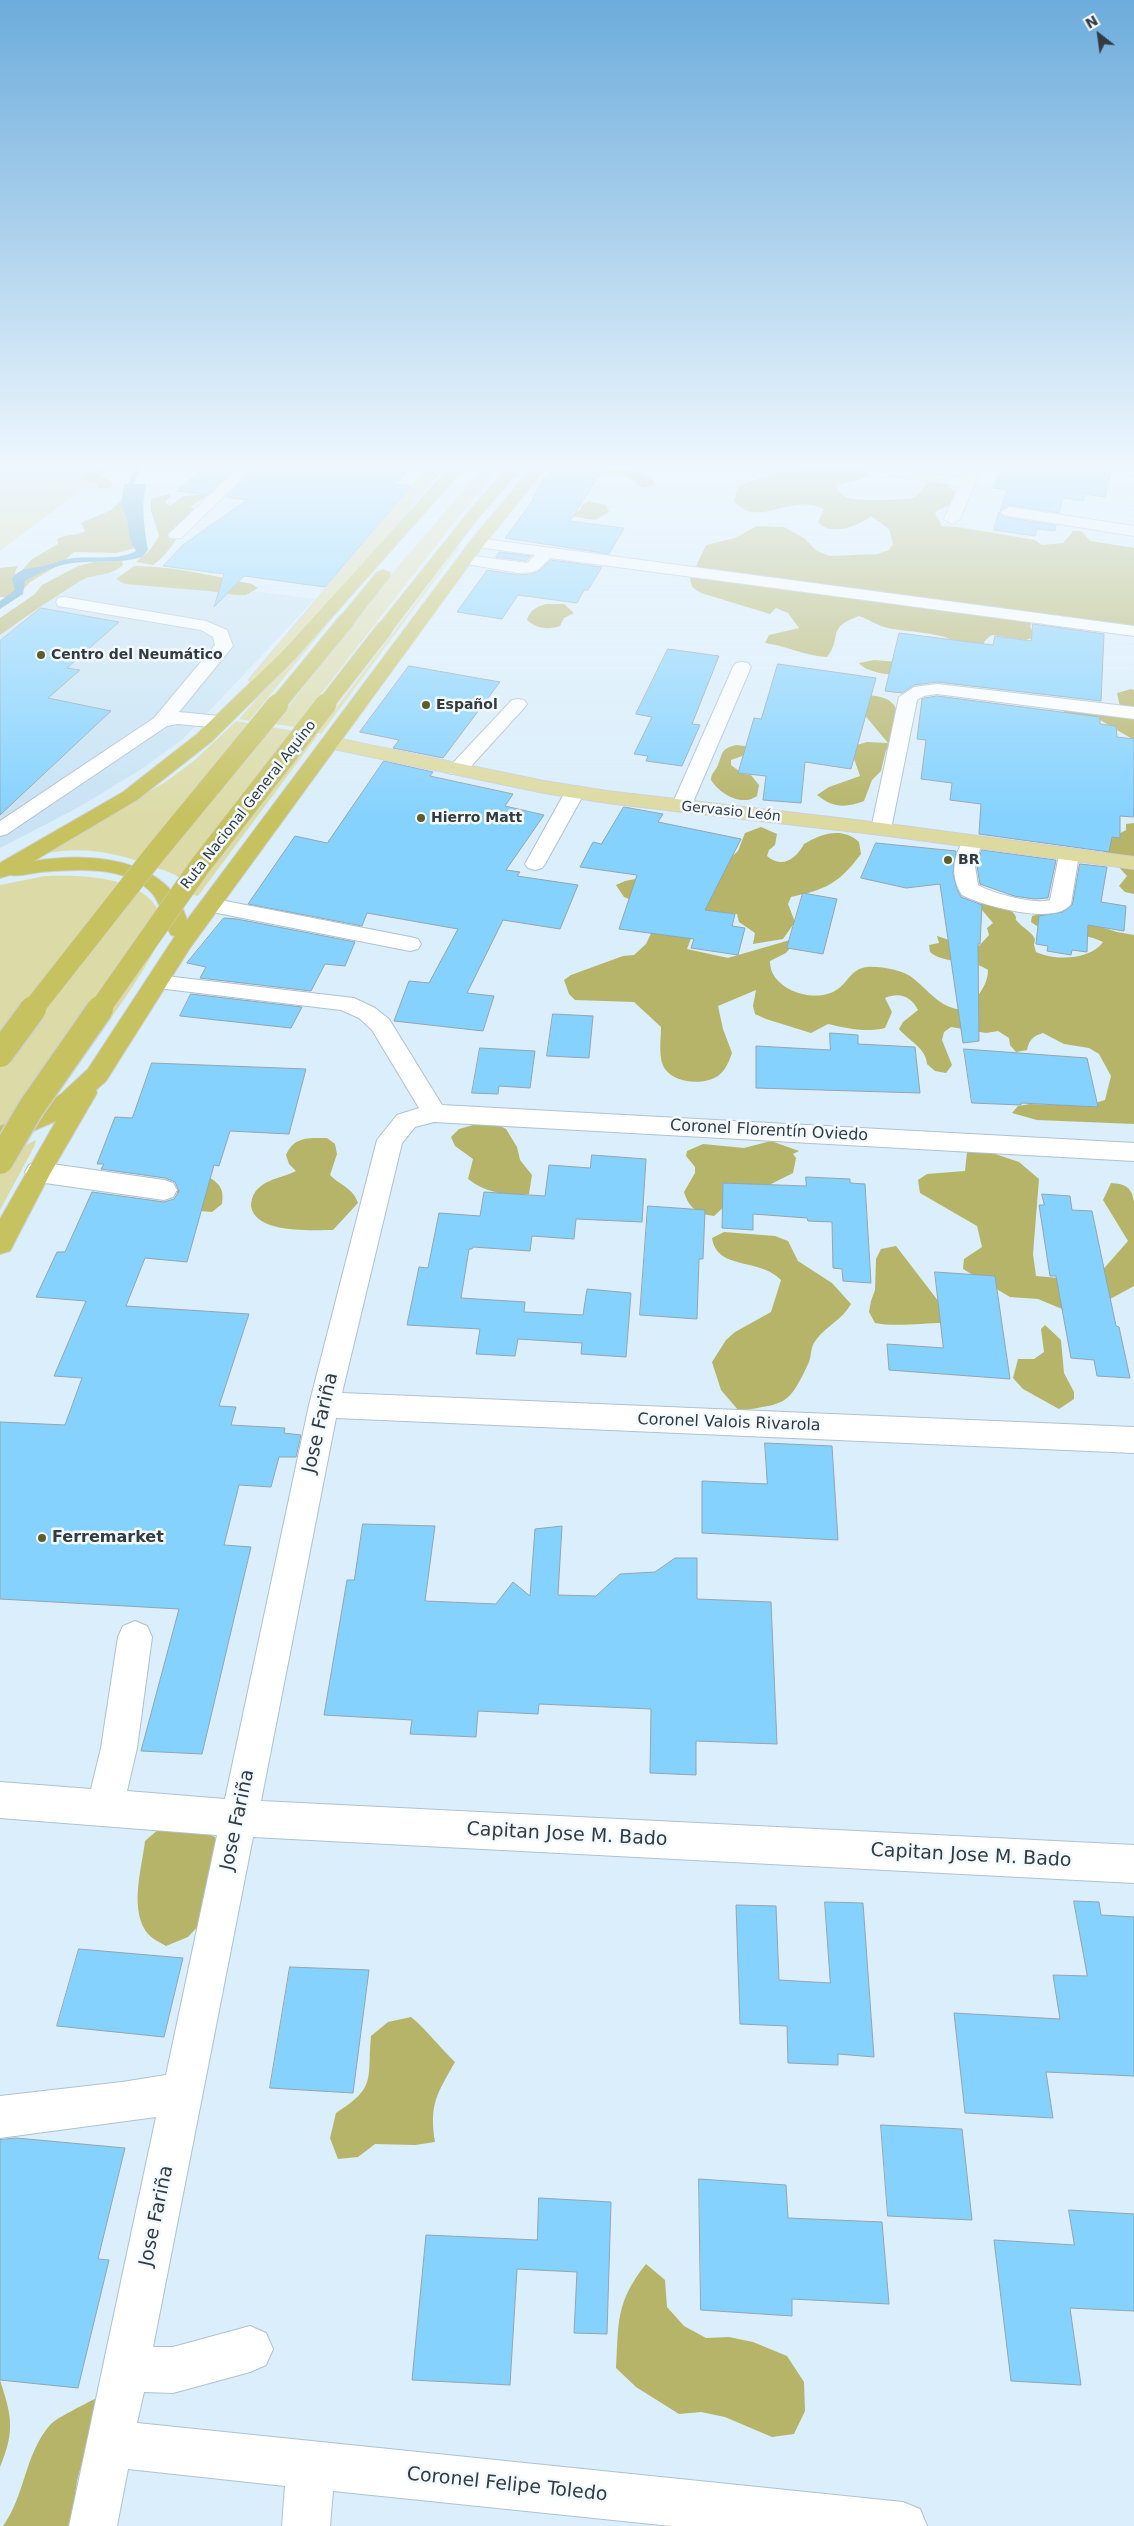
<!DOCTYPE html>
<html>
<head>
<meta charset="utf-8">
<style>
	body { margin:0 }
	#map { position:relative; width:1134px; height:2526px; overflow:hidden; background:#daeefb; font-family:"DejaVu Sans",sans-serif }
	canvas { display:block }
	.north { position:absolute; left:1074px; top:10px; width:50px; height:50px; -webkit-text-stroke:4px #f2faff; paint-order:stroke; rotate:330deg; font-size:14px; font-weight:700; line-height:20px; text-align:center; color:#333b40 }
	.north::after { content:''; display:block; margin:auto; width:18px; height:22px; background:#333b40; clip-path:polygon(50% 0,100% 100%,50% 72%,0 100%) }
</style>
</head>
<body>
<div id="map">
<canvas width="1134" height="2526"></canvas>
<div class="north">N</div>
</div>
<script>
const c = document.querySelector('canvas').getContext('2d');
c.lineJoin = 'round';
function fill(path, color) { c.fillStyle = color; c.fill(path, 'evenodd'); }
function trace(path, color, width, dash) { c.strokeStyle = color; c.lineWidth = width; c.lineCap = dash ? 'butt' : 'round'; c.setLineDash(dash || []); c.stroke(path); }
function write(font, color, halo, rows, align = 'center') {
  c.font = font + ' "DejaVu Sans",sans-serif'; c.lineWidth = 5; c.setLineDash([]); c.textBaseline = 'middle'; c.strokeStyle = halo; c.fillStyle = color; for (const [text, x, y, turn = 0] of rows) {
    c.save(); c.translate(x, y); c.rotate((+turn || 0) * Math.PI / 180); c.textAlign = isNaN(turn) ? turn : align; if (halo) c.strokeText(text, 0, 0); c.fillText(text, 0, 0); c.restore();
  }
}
fill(new Path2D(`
	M86,569L315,599L183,739L140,770L81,806L0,848V628Z`), '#c8e3f4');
fill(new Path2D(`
	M0,465H114L0,551Z
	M485,465H502L453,524L295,727L275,724L394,571Z
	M409,524L249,721L239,719Z
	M457,548H459L321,734L317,733Z
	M236,721L318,735L198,896L193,895C190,890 188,885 184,882C177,874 166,871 157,868C120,853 82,845 43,854L167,781L196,759Z
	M45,876C79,875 142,875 159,912C160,916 164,921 164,925C165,950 68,1080 46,1101C35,1112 14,1119 0,1127V885Z
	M36,1140L34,1147L0,1210V1158Z`), '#dcdba7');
fill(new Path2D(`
	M91,465L112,466L111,470L99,473L103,478L109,480L112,483L110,488H98L97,484L82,478L93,470Z
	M595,465V469C616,472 633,465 653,479L655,485L643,488L625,475L597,473L589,467Z
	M796,465H868V476C859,482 846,481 836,486L837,489C839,491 842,495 846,497C854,502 901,500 912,498C919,496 922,489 926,484C944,479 950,485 960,500C952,507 941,506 935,513L942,526L958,527L1035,540L1042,545L1063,543L1073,531H1081L1091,541L1134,548V634L1039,621L1032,622L1030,626L1033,634L1032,638L1026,640L992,635C976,643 980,668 980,684C959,689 939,678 919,675C905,674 889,676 876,672C869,670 863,668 859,663L874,660L911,663L956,643C944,632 904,632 888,628C878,626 868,619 859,616C825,628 843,637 827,657C805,656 787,646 765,643L769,635L799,628L788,613L776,608L770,614L701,593L692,587L690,579L706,545L735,538L757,526L784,527L804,538L817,551L830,556L877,554L889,550L893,544L889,529L871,516C859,526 831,537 818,522L824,509C796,495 769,518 748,511C743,509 738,505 734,502L738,486L791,468Z
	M214,484L221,487L190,507L196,509C185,526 169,555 153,565L136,562L150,550L159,536L151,511V499L169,494L171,497L165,502L170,506L183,496L199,495Z
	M126,495L139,547L116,553L74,552L59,565L30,582L23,590L10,598L0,597V568L18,566L15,572L16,577L32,559L58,544L57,539C66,534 76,536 85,531L81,523L111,510Z
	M589,501L606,505L609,512L595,520L565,515L580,510L583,504Z
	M122,561L123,565C110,577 94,573 80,581C53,598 26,616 0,635V618L35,594L42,585L78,566L94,562Z
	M134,566C174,566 213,576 252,584L258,588L246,595H235L209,591L125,584L116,579Z
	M546,604H564L574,613L564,618L560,626C548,630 537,629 527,620C530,610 536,607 546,604Z
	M1131,689L1134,690V740L1100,720L1063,715L1064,711C1085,705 1098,722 1120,707L1117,693Z
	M866,695C901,697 900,711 896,743L886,750L881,771L872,780L864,801C845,808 833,808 817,795L829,787L860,776L853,756V746L867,742L888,743L863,713Z
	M736,745L745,746L748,750L745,755L731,760V765L743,774L751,775L759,785L757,796C742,807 720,794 711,780C711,773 715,772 718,765C723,753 720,749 736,745Z
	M1134,823V894L1125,892L1119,886L1127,876L1103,850L1111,838L1126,830V824Z
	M761,827L777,834L775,845L769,850L767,856C782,869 796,859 804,844C823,833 842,827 859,842L861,854C838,884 827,889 791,897L788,904L795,922L783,939L753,944L755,933L739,922L737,914L691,910L693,933L687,949L728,958L790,940L791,947L786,953L770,961C770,972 775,979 784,986C798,996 823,1000 838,989C849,981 851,969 867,967C880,966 904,970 914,979C931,993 941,1009 965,1010C976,999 988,986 988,970C971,958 945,965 930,952L929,945L939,943L937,936L968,946H979L989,935L987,928L993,923L977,904C988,902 1008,903 1015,915C1018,921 1013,917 1018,922C1024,929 1031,931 1035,939L1034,945L1036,952C1054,961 1091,960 1103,942C1080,930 1049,937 1031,922L1032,916L1050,911L1117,932L1134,935V1124L1037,1120L1012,1113L1018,1106L1030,1104L1058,1105L1095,1103L1105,1100L1111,1076L1099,1054L1089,1048L1064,1044L1043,1033C1033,1036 1029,1040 1027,1050L1016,1052L1010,1045L1009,1038L998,1031L986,1033L951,1027L944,1032L942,1040L952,1065L946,1073L935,1071L927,1064C926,1048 909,1041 899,1029L903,1022L918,1010C911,996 899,992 885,998L892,1012L885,1028C866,1033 846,1028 828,1024L811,1033L766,1019L755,1014L753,1006L756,990L718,1006L723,1029L732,1053C729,1061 726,1070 718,1076C704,1085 676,1084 665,1069C658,1059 661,1039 661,1027L634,1002L575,1000L569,994L564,980L571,975L623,956L634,955L646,944L656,923L634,901L624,897L616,885L625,881L727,861L738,851L745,833Z
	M484,1122L496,1124L506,1129L517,1147L520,1160L532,1175L529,1194C505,1195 488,1194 468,1179L473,1159L455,1146L451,1137L459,1129Z
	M313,1138H327L335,1144L337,1154L330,1175C341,1186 353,1188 358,1203L333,1230C312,1230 255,1234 251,1206C251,1198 255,1190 261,1186C271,1178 285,1177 296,1171L289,1164L286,1155C292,1142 299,1139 313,1138Z
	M771,1141L799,1151L793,1154L796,1158L793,1173L771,1184L733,1185L726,1205L714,1216C697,1214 689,1208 684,1192L695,1173V1167L686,1156L687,1151L703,1144L744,1148Z
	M980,1149L1019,1162L1039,1179L1033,1254L1036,1276L1093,1281L1128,1241L1103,1200L1111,1183C1125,1184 1132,1187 1134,1202V1286L1079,1316L1038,1299L1010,1297L963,1269L964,1259L982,1247L977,1226L920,1193L918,1180L927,1174L965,1171L967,1152Z
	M209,1177C221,1185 224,1190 222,1204L212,1212L200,1211L179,1200L177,1191L185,1182Z
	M724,1232L775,1236L788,1241L798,1261L832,1283L851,1304C842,1320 826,1326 816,1340C810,1347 812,1354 809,1362C788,1407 786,1403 739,1411L721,1390L712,1362L726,1340L735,1332L771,1312L781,1280C759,1257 717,1271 712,1238Z
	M896,1246L939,1302L944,1323C923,1323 894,1327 875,1323L869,1312L871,1301L875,1290L876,1259L881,1249Z
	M1045,1325L1061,1340L1064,1373L1074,1392V1399L1059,1409L1023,1389L1013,1378L1018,1359H1034L1044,1352L1041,1329Z
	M160,1828L196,1829L215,1837L218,1905L188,1937L166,1946C161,1943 153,1939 149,1935C128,1912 142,1868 145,1841Z
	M411,2017C428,2031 439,2047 455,2062C437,2094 429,2104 435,2142L415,2145L375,2144L358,2157L338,2159L330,2138L336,2113C377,2087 367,2080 371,2036L388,2022Z
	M646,2264L665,2280L667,2307L684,2326L706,2338L729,2337L753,2342L787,2356L804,2382L805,2411L794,2434L772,2437L725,2417L701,2412L679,2414L636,2387L616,2368C619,2322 615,2303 646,2264Z
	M0,2380C12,2417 15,2431 0,2467Z
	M100,2396L77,2481L71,2526H3C25,2496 25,2453 50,2425C57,2417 88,2403 100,2396Z`), '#b6b468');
fill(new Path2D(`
	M124,484H146C141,506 144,528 148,550L142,557C119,564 96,560 73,563C56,565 39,573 25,581L23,594L0,609V601L15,590L12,579C21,566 32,569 47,565C55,563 64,559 73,558C94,556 117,561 136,551L130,540L127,518L121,506Z`), '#529fc9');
trace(new Path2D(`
	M134,495L135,493L130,487L138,465`), '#529fc9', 5.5);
const building = new Path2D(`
	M208,465H239L207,495L177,491Z
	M258,465H414L396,484L411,486L325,587L244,576L214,607L224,574L163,566L184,544L247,500L226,497Z
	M558,465H606L570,521L624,528L609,554L505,538L531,503L541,482Z
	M1002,465H1113L1105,497L1085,494L1083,501L1063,498L1059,513L1009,505L1000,511L1007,490L994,488Z
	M999,512L1004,517L1056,525L1055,531L1037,529L1035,536L994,530Z
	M500,552L531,556L526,561L496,557Z
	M551,560L602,567L588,590H584L577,603L518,595L502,619L457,612L487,570L518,575L532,574L539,571Z
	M41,608L119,622L67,668L80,670L48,698L111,711L0,815V641Z
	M1033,624L1104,634L1101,701L937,682L914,685L902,693L885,691L899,633L993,645L995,636L1031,641Z
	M668,649L719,656L692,724L700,725L682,766L646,761L648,756L634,754L652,717L636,714Z
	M778,664L876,678L851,769L805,762L801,803L763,800L766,776L738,773L754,718L761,719Z
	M409,666L500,682L443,758L393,748L399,740L360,732Z
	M937,696L1100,717V724L1116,726L1117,737L1134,739V817L1120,816V838L1112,837L1109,852L979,834L981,804L950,800L952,783L921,779L926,740L917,739L922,699Z
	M384,761L433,772L430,776L513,794L505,806L544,815L506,870L520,872L517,876L578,885L560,929L503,920L467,993L494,996L483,1031L394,1021L409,981L429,983L458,929L367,913L362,926L248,904L295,836L327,843Z
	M624,807L663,814L658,822L741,839L705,910L735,914L732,926L745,928L738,955L691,948L694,939L619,929L637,875L580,867L593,842L601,844Z
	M876,843L956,851L953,874L957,889L961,897L982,905L980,944H978L979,1041L963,1043L940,884L906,888L861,878Z
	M982,850L1056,860L1048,898L1034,899L1014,896L980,884L977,866Z
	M1080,864L1107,867L1101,902L1126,906L1124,931L1088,925L1087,952L1072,950L1071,955L1047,951L1048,946L1036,944L1039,916L1063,912L1072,905Z
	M803,893L837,899L823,954L787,948Z
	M224,918L237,919L355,942L345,966L325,964L311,991L200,978L206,967L187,963Z
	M191,994L302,1007L291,1028L180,1016Z
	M553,1014L593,1016L589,1058L547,1056Z
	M830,1033L858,1035V1044L915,1047L920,1093L756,1088V1046L830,1050Z
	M480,1048L535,1051L530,1088L499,1086L498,1094L472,1093Z
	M964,1049L1087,1058L1098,1107L1021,1103V1105L972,1103Z
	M152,1063L306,1069L289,1134L230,1131L219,1166L214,1165L187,1262L145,1258L126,1306L249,1314L219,1406L236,1407L231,1425L285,1428L284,1433L301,1435L296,1457H279L271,1487L239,1485L224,1545L251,1547L202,1754L141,1751L179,1609L0,1599V1422L65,1425L82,1378L54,1376L86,1301L36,1297L57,1252H65L92,1192L164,1202L174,1199L179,1191L175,1182L165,1178L101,1169L104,1164H97L115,1117L132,1118Z
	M592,1155L646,1159L642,1222L576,1219L574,1239L532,1236L530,1251L473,1247L472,1249H469L461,1298L525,1302L524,1312L583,1315L587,1289L631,1293L626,1357L581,1354L582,1343L518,1339L515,1356L476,1354L480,1329L407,1325L419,1267L428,1268L439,1213L480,1216L484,1192L545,1196L549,1165L590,1168Z
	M806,1177L850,1179V1183L865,1184L871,1283L843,1281L842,1269L833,1268L832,1222L808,1221L807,1218L753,1214V1230L722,1228L723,1183L806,1186Z
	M1042,1194L1070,1196L1072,1210L1092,1211L1116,1326L1119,1327L1130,1378L1097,1376L1094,1360L1071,1358L1056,1276H1050L1039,1205H1044Z
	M648,1206L705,1210L703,1259H699L697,1319L640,1315Z
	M935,1272L995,1276L1010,1379L889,1370L887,1344L943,1348Z
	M765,1443L832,1446L838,1540L702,1533V1481L767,1484Z
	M363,1524L435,1526L425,1601L496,1604L513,1582L530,1596L535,1529L562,1526L558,1595L596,1596L620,1574L655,1572L675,1558H697V1599L771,1602L777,1744L696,1741V1775L650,1773L651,1709L539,1704L538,1714L478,1711L476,1737L410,1734L412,1720L324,1715L347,1580H354Z
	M1074,1901L1099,1902L1101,1915L1134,1917V2076L1046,2072L1053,2118L965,2113L954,2013L1060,2019L1053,1975L1087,1976Z
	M825,1902L863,1903L874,2057L838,2054V2065L788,2063L787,2026L740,2024L736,1905L776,1906L779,1980L830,1983Z
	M79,1949L183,1958L164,2037L57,2026Z
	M290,1967L369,1970L353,2093L270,2088Z
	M881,2125L962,2129L972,2220L888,2216Z
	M16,2138L125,2148L98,2259L109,2260L78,2388L0,2380V2140Z
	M699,2179L786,2185L788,2218L882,2222L889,2304L792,2299V2316L701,2310Z
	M539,2198L611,2202L607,2334L574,2333L577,2272L517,2269L510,2385L412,2380L426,2235L537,2240Z
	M1069,2210L1134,2214V2311L1070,2308L1081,2385L1011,2381L994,2240L1074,2245Z`);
fill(building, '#85d2fe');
trace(building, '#92a5b0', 1);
const minor = new Path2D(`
	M241,465H256L181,538H171L168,535L171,532Z
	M969,465H983L960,519L952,524L944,519L959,486L894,476L887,472L894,468L963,478Z
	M1009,507L1134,526V536L1004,515L1001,512Z
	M477,538L1134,626V636L550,558L538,570L532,572L518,573L467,564L465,561L467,558L473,556L527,563L535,555L471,546L469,543L471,540Z
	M64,597L206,621L227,630L233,646L179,712L220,716L227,718L229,722L227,726L220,728L178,724L167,726L7,834L0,836V821L154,718L215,645L213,637L201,630L58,606L56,602L58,598Z
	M742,662L748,663L751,667L691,807L688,811H674L671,807L733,667L736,663Z
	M937,684L1134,707V719L937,694L924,696L917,700L891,829L888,833L881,835L874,833L871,829L899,697L914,687Z
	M518,699L524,700L527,704L524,708L464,774H450L447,770L450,766L512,700Z
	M575,786L582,788L585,792L545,864L542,868L535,870L528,868L525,864L565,792L568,788Z
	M972,836L979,838L982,842L975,866L978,885C991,893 1035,905 1050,900L1059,855L1062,851L1069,849L1076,851L1079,855L1071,904C1056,926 983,906 962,895C950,877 953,855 965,838Z
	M210,898L410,937L418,939L421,944L418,949L410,951L202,910L199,905L202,900Z
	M157,975L354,998L375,1008L389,1019L442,1105L1134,1143V1161L434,1122L415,1127L402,1143L342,1393L1134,1427V1453L336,1418L261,1801L1134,1845V1883L253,1837L153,2347H173L250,2326L266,2333L273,2349L266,2365L250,2372L173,2393L144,2392L137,2423L903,2502L920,2509L927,2526H671L333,2491L330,2526H282L285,2486L128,2469L117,2526H69L156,2117L0,2138V2096L122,2082L166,2075L217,1835L0,1818V1782L91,1789L101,1748L118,1637L123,1626L135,1621L147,1626L152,1637L137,1748L127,1791L225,1799L309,1405L377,1140L397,1115L419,1108L372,1030L359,1018L341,1010L149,987L146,982L149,977Z
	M38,1162L164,1180L173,1183L177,1190L173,1197L164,1200L38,1182L29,1179L25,1172L29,1165Z`);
const major = new Path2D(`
	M431,465H445L264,684H252L249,680L252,676Z
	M331,737L544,781L607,791L881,823L1134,857V869L881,835L607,803L544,793L324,747L322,743L324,739Z`);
const highway = new Path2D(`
	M452,465H467L294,660L211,742L137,800L34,861C89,852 169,857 187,920L471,540L534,465H548L483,546L190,948L106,1081L96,1090L97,1093L50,1174L10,1251L0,1254V1219L56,1121L5,1143L0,1142V1126L29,1114L61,1094L88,1069L175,936L171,935C162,921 163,906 152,893C126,865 75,869 41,872C31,873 20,877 10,875L0,878V863L123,792L197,734L282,652Z
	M510,465H525L480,516L391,632H379L376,628L379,624L470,510Z
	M383,570L389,572L391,575L389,578L353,624H341L339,620L341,616L377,572Z`);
trace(minor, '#afc2ce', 2);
trace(major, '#ced0d1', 2);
trace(highway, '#ced0d1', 2);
fill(minor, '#fff');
fill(major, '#dddaa0');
fill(highway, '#c6c260');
const highwayBridgeFar2 = new Path2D(`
	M277,705L347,620
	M325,705L385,628`);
const highwayBridgeFar1 = new Path2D(`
	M32,1010L154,855L278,704
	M99,1010L200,866L326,704`);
const highwayBridge = new Path2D(`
	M0,1054L33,1009
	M0,1161L31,1108L100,1009`);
trace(highwayBridgeFar2, '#ced0d1', 18, []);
trace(highwayBridgeFar1, '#ced0d1', 22, []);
trace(highwayBridge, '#ced0d1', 29, []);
trace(highwayBridgeFar2, '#c6c260', 16);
trace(highwayBridgeFar1, '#c6c260', 21);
trace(highwayBridge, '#c6c260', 26);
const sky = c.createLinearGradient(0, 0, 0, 818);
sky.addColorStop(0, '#6cacdc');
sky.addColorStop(0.57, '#eef7fd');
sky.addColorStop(1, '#eef7fd00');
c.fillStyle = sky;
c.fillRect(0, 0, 1134, 818);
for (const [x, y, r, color] of [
	[41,655,5,"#5f5d2a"],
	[426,705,5,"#5f5d2a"],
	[421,818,5,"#5f5d2a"],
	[948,860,5,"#5f5d2a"],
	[42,1538,5,"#5f5d2a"]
]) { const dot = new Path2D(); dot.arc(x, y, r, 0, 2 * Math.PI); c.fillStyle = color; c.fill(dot); trace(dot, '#f2faff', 2); }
write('bold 14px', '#333b40', '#f2faff', [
	["Centro del Neumático",51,655],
	["Español",436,705],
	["Hierro Matt",431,818],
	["BR",958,860]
], 'left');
write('14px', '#333b40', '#f2faff', [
	["Ruta Nacional General Aquino",249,805,-52],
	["Gervasio León",731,812,6]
]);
write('16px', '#333b40', '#f2faff', [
	["Coronel Florentín Oviedo",769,1131,3],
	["Coronel Valois Rivarola",729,1423,2]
]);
write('bold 16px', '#333b40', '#f2faff', [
	["Ferremarket",52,1538]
], 'left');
write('19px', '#333b40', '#f2faff', [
	["Jose Fariña",321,1423,-77],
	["Jose Fariña",238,1820,-78],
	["Capitan Jose M. Bado",567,1835,3],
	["Capitan Jose M. Bado",971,1856,3],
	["Jose Fariña",157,2216,-78],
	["Coronel Felipe Toledo",507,2485,6]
]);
</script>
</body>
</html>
